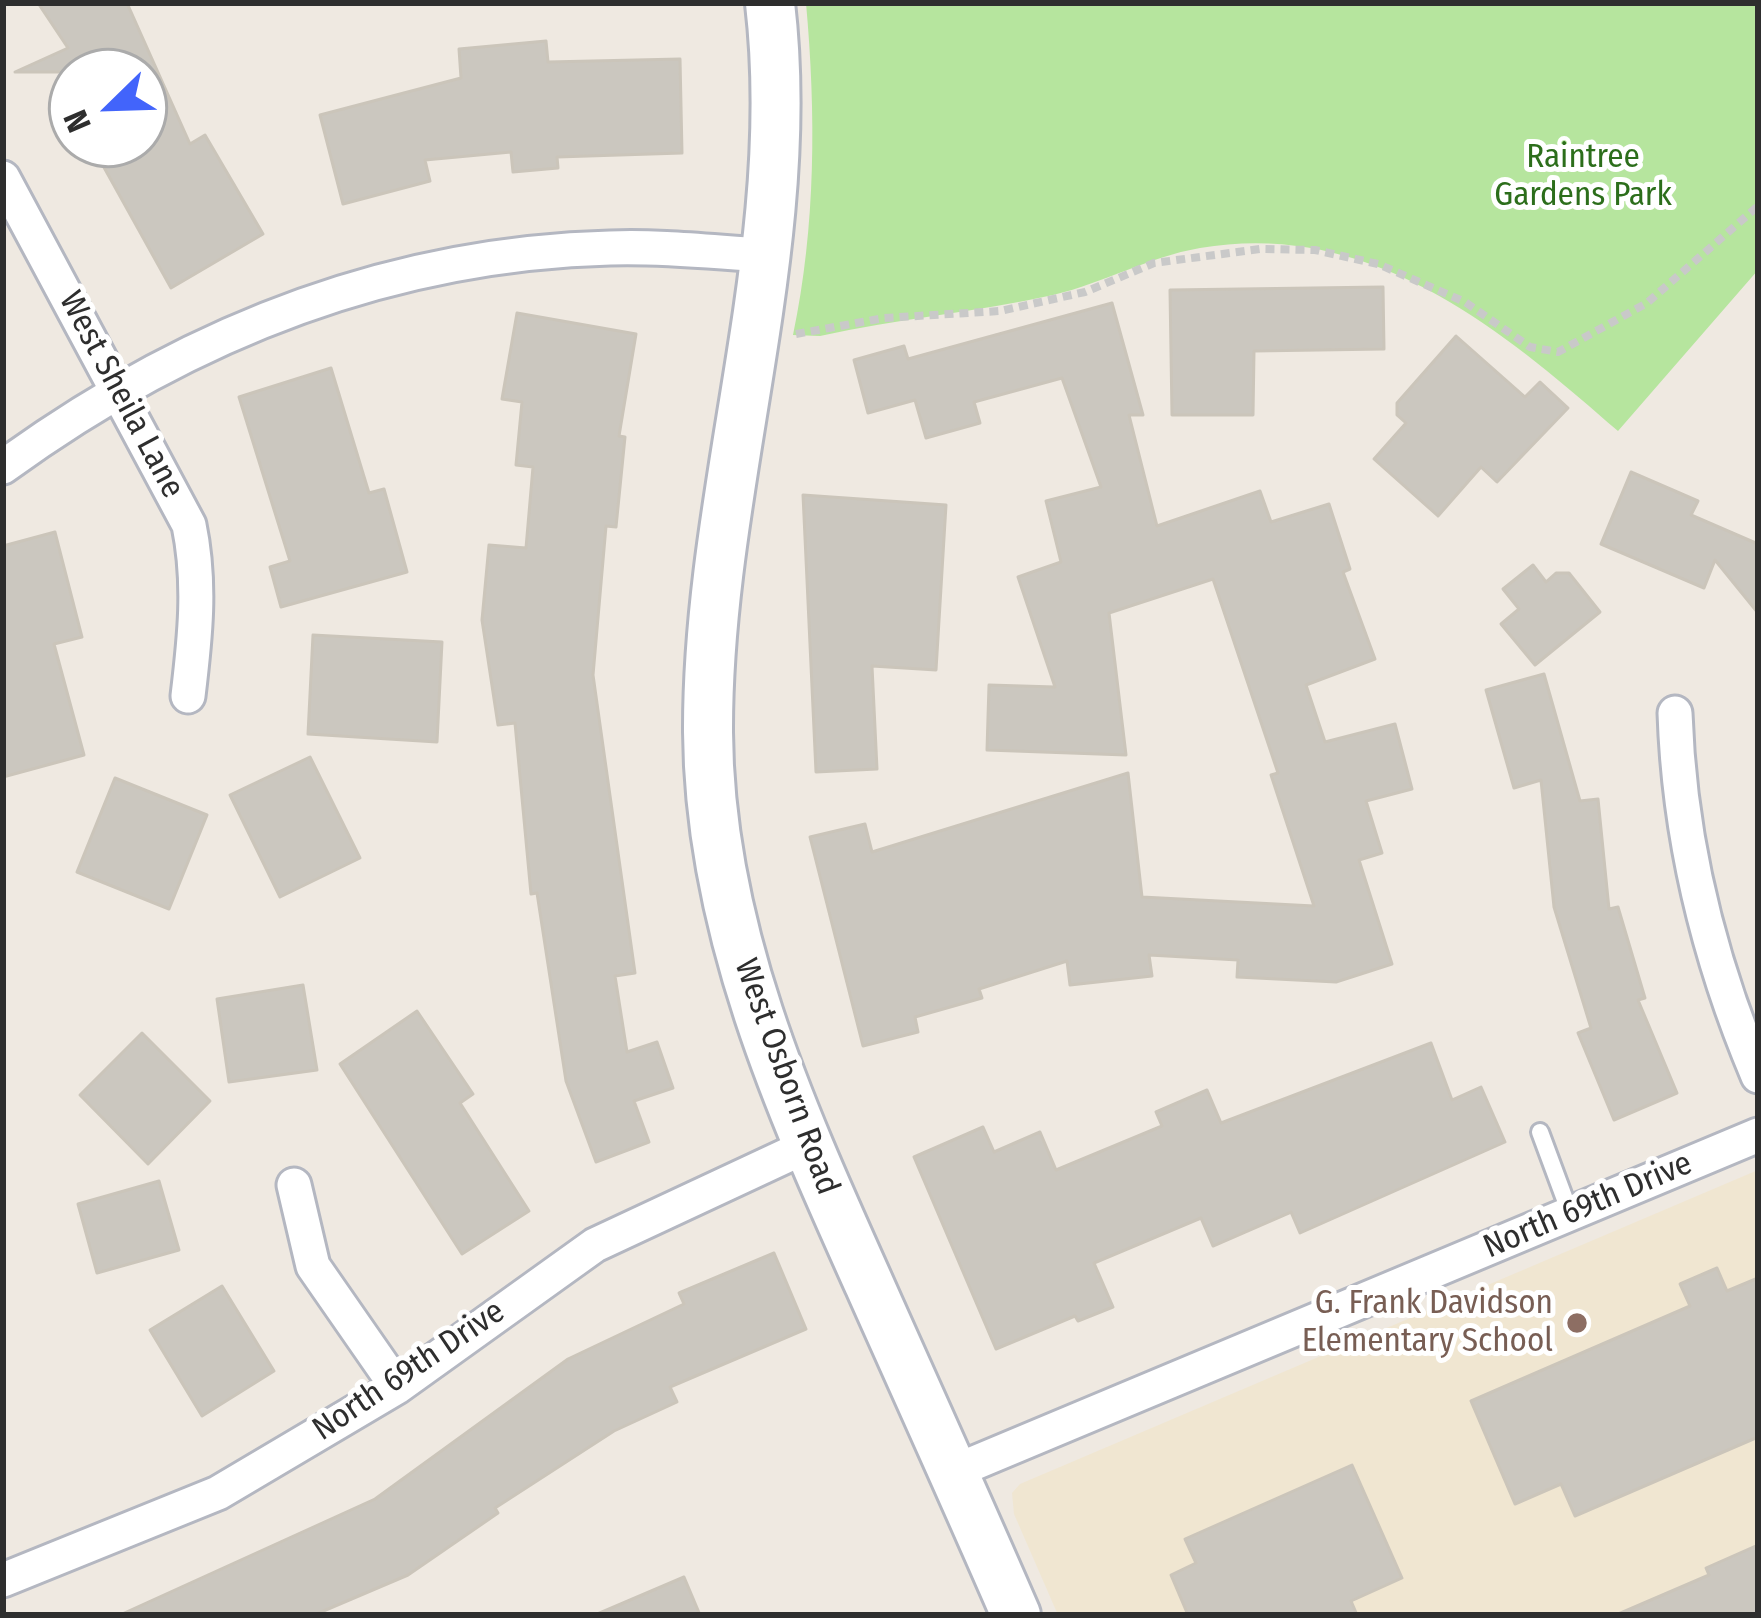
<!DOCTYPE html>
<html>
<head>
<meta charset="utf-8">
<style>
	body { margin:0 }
	#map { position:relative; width:1761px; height:1618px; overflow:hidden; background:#efe9e1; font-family:"Fira Sans Condensed",sans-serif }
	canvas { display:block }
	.frame { position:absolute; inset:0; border:6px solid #2e2e2e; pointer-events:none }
	.north { position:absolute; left:48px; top:48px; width:120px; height:120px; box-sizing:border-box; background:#fff; border:3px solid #ababab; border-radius:50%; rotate:247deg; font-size:33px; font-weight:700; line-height:48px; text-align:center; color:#2e2e2e }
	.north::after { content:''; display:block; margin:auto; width:42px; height:54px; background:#4264fb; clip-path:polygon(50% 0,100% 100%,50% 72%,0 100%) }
</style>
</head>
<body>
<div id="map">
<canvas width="1761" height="1618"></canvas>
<div class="frame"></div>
<div class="north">N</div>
</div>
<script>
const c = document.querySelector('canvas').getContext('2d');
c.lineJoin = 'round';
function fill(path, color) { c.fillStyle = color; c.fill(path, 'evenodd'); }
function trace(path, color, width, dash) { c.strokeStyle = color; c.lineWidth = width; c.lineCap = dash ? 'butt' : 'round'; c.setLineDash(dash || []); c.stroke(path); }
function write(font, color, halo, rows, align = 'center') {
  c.font = font + ' "Fira Sans Condensed",sans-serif'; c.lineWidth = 10; c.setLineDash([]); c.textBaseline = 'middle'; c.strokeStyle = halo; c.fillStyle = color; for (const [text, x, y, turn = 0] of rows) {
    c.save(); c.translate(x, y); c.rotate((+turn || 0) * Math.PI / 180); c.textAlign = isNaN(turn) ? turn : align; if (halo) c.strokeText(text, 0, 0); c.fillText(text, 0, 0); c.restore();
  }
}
fill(new Path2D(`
	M1758,1170V1615H1058L1014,1514L1012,1493L1020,1484Z`), '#f0e6d1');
fill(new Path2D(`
	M806,3H1758V270L1618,431C1499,327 1369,219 1200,248C1148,257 1104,283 1053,295C976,312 897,319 820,336L793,335C816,226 816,113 806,3Z`), '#b6e59e');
const building = new Path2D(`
	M38,3H127L190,144L205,135L263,234L171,288L91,144H144V72H15L68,48Z
	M546,41L548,62L680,59L682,153L557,157L558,168L513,172L511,152L425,160L430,181L343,204L320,115L461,78L459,49Z
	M1383,287L1384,349L1254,351L1253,415H1172L1170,290Z
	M1112,303L1143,415H1129L1157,526L1260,491L1271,522L1329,504L1350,569L1343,572L1375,659L1306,685L1325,742L1395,724L1412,789L1366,801L1382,853L1359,860L1392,964L1336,982L1237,977L1238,960L1149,955L1152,976L1070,985L1067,961L979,989L982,998L915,1017L918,1032L863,1046L810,837L865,824L872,852L1128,773L1142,897L1314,906L1271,775L1278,773L1213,579L1109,613L1126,755L987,750L989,685L1055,687L1018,577L1061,562L1046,501L1101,487L1062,378L974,402L980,423L926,438L915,400L868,413L854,360L904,346L908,359Z
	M517,313L636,334L619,436L625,437L616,527L606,526L593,675L635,973L615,976L627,1052L657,1042L673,1088L634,1101L649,1142L596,1162L566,1081L537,893L531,894L515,723L498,725L482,620L489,545L526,548L533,467L516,465L522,402L502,399Z
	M1456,336L1525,397L1540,382L1568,408L1497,482L1481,467L1438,516L1374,459L1406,423L1397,415V403Z
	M331,368L369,493L384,489L407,572L281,607L270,567L290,561L239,397Z
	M1631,472L1698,501L1691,515L1758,544V613L1715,560L1704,588L1601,544Z
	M803,495L946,505L936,670L872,666L877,769L816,772Z
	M55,532L82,637L54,644L84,755L3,777V546Z
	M1533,565L1546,582L1556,573H1569L1600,612L1535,665L1501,624L1519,609L1503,589Z
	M313,635L442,642L437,742L308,734Z
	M1544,674L1580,801L1598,799L1609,909L1618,907L1645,998L1638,1000L1677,1093L1614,1120L1578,1033L1591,1028L1554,907L1541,780L1514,788L1486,690Z
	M310,757L360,858L280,897L230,795Z
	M115,778L207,815L169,909L77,872Z
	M303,985L317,1070L229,1082L217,999Z
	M417,1011L473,1094L460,1103L529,1211L462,1254L340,1064Z
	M142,1033L210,1101L148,1164L80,1095Z
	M1431,1043L1452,1100L1481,1087L1505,1142L1300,1233L1291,1212L1213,1246L1201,1218L1094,1263L1113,1307L1078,1321L1075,1316L996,1349L914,1157L983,1127L994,1152L1040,1132L1056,1170L1162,1126L1156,1112L1207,1090L1221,1123Z
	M159,1181L179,1250L97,1273L78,1204Z
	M774,1253L806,1329L670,1387L677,1402L614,1431L495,1508L498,1513L408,1575L314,1615H120L375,1499L568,1359L684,1304L679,1293Z
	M1717,1268L1727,1291L1758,1278V1437L1575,1516L1561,1484L1515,1504L1471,1401L1690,1306L1680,1284Z
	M222,1286L274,1371L202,1416L150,1330Z
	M1352,1465L1402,1578L1351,1601L1357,1615H1188L1171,1575L1196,1563L1185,1539Z
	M1758,1545V1615H1616L1709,1575L1706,1568Z
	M684,1577L700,1615H595Z`);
fill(building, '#cbc7bf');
trace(building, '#cbc5ba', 3);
const lane = new Path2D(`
	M1540,1132L1570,1213`);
const street = new Path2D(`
	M3,178L189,525C201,583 195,638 188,696
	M3,467C183,336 385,254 610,248C661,246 713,252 764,255
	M1675,713C1679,838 1709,960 1758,1076
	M294,1185L313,1266L397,1387
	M953,1472L1758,1135
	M3,1580L218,1493L397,1387L595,1245L807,1146`);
const secondary = new Path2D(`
	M770,3C799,248 707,488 708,732C709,929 790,1108 869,1284C918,1394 968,1504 1016,1615`);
trace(lane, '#b4b7c1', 22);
trace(street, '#b4b7c1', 39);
trace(secondary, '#b4b7c1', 54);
trace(new Path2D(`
	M796,334L884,318L1000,311L1085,292L1154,263L1260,249L1315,250L1378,264L1465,302L1530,347L1558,352L1647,303L1758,206`), '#c9c9c9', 8, [9, 6]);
trace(lane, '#fff', 16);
trace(street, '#fff', 33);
trace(secondary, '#fff', 48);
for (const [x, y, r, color] of [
	[1577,1323,12,"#8d6e63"]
]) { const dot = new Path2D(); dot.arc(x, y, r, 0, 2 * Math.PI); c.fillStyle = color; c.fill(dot); trace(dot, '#fff', 4.5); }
write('33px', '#2c6e1b', '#fff', [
	["Raintree",1583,158],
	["Gardens Park",1583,196]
]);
write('33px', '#2e2e2e', '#fff', [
	["West Sheila Lane",121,395,62],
	["West Osborn Road",786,1077,70],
	["North 69th Drive",1588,1206,-23],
	["North 69th Drive",409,1371,-34]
]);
write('33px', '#785e54', '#fff', [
	["G. Frank Davidson",1553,1304],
	["Elementary School",1553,1342]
], 'right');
</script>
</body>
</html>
